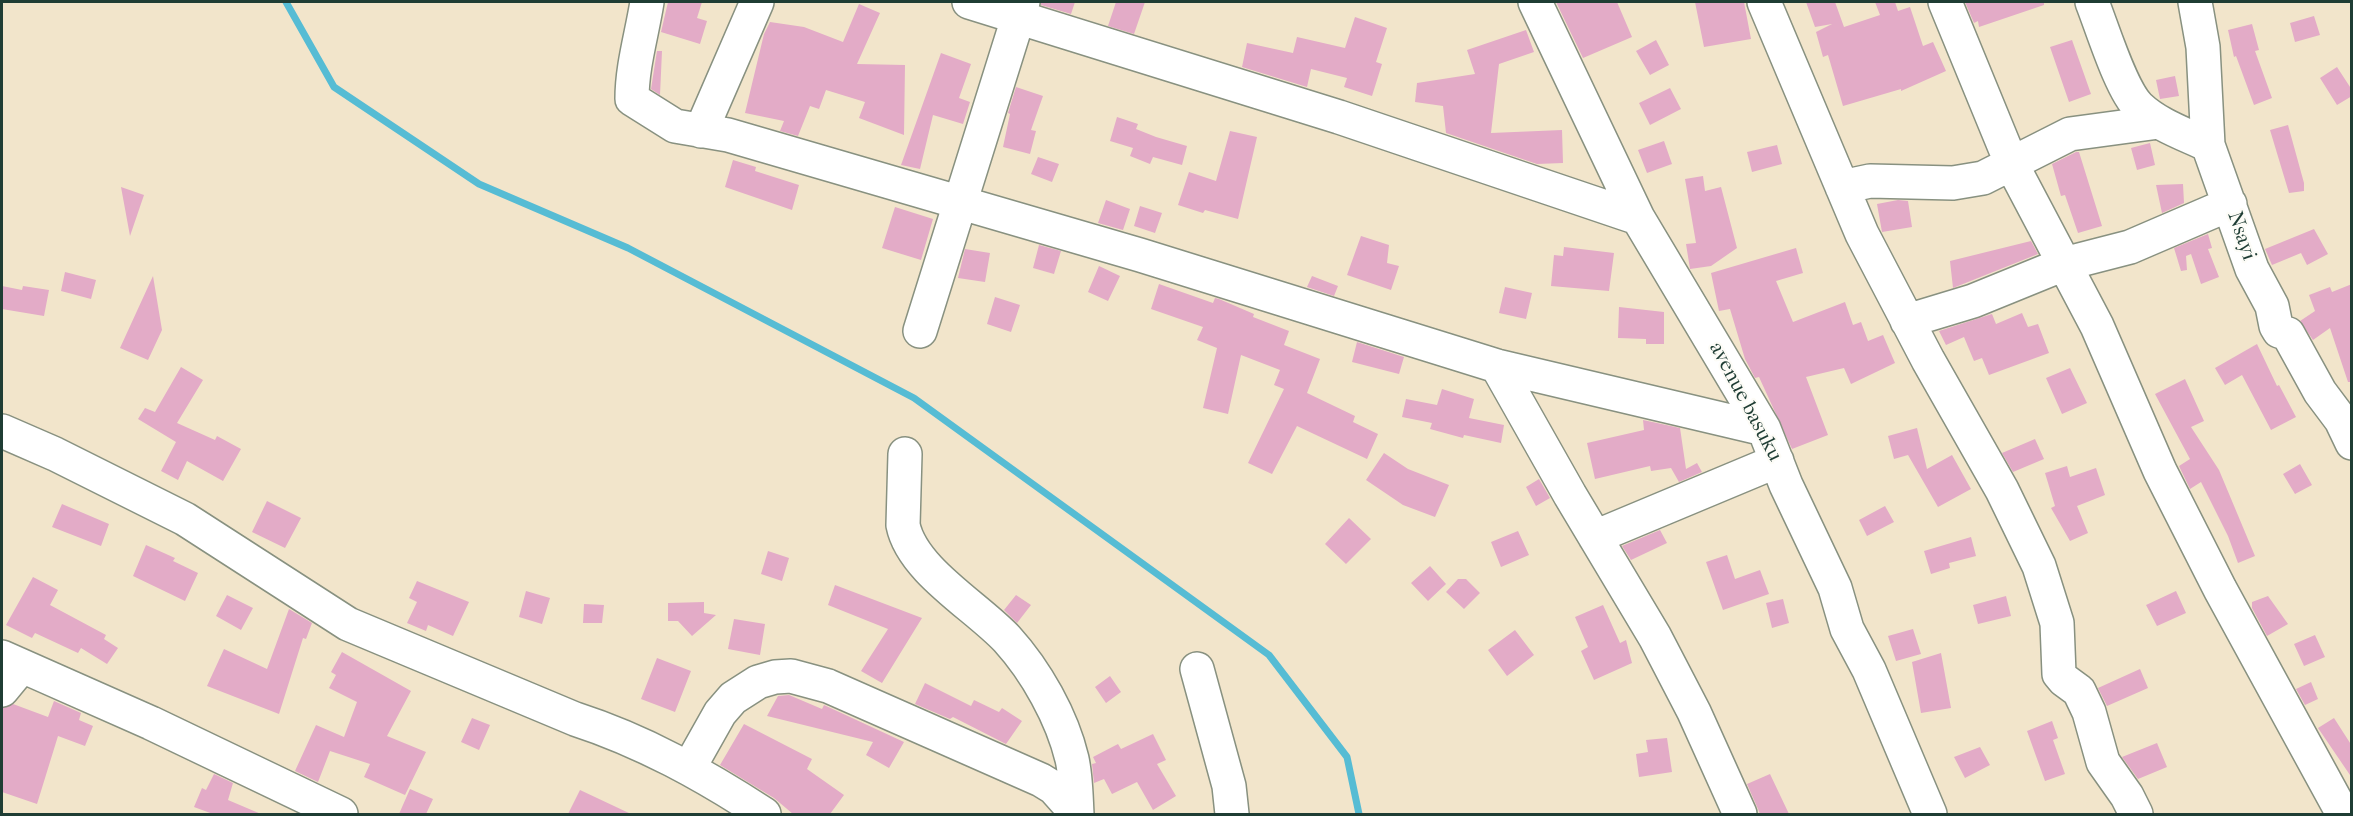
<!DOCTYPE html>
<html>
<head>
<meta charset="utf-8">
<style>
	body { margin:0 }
	#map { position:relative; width:2353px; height:816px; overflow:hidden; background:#f2e5cb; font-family:"IM FELL French Canon",serif }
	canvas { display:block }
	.frame { position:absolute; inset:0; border:3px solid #1f3d34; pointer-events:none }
</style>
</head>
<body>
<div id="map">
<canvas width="2353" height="816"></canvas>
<div class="frame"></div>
</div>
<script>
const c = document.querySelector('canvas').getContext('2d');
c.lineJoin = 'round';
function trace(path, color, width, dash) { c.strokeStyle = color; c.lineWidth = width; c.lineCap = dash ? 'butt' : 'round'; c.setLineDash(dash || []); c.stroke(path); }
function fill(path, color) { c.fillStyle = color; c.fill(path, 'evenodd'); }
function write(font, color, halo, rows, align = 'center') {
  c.font = font + ' "IM FELL French Canon",serif'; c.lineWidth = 4.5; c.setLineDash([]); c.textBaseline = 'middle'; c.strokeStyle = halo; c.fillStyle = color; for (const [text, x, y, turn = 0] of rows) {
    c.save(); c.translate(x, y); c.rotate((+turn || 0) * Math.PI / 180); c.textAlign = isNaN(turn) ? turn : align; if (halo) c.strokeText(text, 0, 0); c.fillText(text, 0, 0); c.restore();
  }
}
trace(new Path2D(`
	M286,2L334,87L479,184L628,248L914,398L1269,655L1347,757L1359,814`), '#56bcd4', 7);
fill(new Path2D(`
	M668,2H702L697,18L707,21L700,44L661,32Z
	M1041,2H1075L1071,14L1041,5Z
	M1116,2H1145L1134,34L1108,26Z
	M1556,2H1617L1632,37L1583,58Z
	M1695,2H1744L1751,39L1704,47Z
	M1806,2H1835L1844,27L1880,15L1875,2H1895L1898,11L1910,7L1923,46L1933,42L1946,71L1901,91V89L1843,106L1828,55L1823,57L1816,32L1832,24L1815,27Z
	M1965,2H2044V5L1979,27L1978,21L1974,23Z
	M859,4L880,13L857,64L905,65L904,135L859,118L865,102L826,90L819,109L810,106L798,136L780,131L784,121L745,113L764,34L770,22L804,27L843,42Z
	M2314,16L2320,35L2295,42L2290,23Z
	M1355,17L1387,28L1376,62L1382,64L1372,96L1344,87L1347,78L1311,69L1307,87L1242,67L1247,43L1293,53L1297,37L1345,48Z
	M2252,24L2259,50L2255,51L2272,98L2254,105L2236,56L2234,57L2228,30Z
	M1526,30L1534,52L1499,64L1491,133L1562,130L1563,163L1537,164L1446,133L1443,106L1415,102L1417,83L1475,74L1467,50Z
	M1656,40L1669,65L1650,75L1636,51Z
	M2072,40L2091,94L2069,102L2050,47Z
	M657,51H662L660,95L651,89Z
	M941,53L971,64L959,98L970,102L963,124L933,115L920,169L901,165Z
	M2337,67L2352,90V96L2337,105L2320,78Z
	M2175,76L2179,96L2160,99L2156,80Z
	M1016,87L1043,96L1031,130L1036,131L1030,154L1003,147L1010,114L1008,113Z
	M1670,88L1681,109L1650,125L1639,103Z
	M1117,117L1138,124L1136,129L1156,137L1187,146L1182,165L1153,157L1150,164L1130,156L1133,148L1110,141Z
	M2288,125L2304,183V191L2289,193L2270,130Z
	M1230,131L1257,137L1238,219L1205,210L1203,213L1178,205L1189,172L1216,181Z
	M1664,141L1672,164L1647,173L1638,150Z
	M2150,143L2155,165L2137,170L2131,148Z
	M1777,145L1782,164L1752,172L1747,152Z
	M2076,152H2079L2102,226L2078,233L2065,195L2061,196L2052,164Z
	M1038,157L1059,164L1052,182L1031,174Z
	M733,160L756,167L755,171L799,185L792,210L725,187Z
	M1703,176L1705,191L1721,187L1737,248L1711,266L1690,269L1686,244L1696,243L1685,179Z
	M2183,184L2184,203L2162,213L2156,185Z
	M121,187L144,195L130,236Z
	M1106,200L1130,209L1123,230L1098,223Z
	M1898,200L1908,201L1912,227L1882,232L1877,204Z
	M1140,206L1162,213L1155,233L1134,226Z
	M895,207L933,219L921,260L882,248Z
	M2314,229L2328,254L2307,265L2301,253L2272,265L2265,249Z
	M2208,234L2212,248L2208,249L2219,277L2201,284L2191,254L2186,256L2187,270L2181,271L2174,248Z
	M1361,236L1389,245L1387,263L1399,266L1391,290L1347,275Z
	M2031,241L2038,254L1953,288L1950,261Z
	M1039,245L1061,251L1054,274L1033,268Z
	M1564,247L1614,253L1609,291L1551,286L1554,255L1563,256Z
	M1796,248L1803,273L1776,281L1793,322L1845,302L1853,325L1861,322L1868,341L1883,335L1895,363L1851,384L1844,368L1806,377L1828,435L1792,449L1759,377L1755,378L1745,359L1730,309L1719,311L1711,273Z
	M965,249L990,253L985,282L958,278Z
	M1099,266L1120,276L1108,301L1088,292Z
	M65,272L96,280L91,299L61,291Z
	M153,276L162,330L148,360L120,348Z
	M1312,276L1338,286L1334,296L1307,287Z
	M1159,284L1213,303L1215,298L1219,299L1254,314L1253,317L1289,331L1284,345L1320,359L1307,393L1355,416L1353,422L1378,434L1367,459L1297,426L1272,474L1248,463L1284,389L1274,385L1280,370L1241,355L1228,414L1203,408L1217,348L1197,340L1203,327L1151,309Z
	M2352,284V382H2348L2330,328L2313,340L2300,321L2315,311L2309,295L2330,287L2332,292Z
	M2,286L22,290L23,286L49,290L44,316L2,309Z
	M1505,287L1532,293L1526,319L1499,313Z
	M995,297L1020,305L1011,332L987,324Z
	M1619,307L1664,312V344H1646V339L1618,338Z
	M2022,313L2028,327L2038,324L2049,353L1989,375L1982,358L1974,361L1964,337L1946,345L1939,331L1992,314L1996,324Z
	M1357,342L1404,357L1399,374L1352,362Z
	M2257,344L2277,386L2279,385L2296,417L2271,430L2242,375L2225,385L2215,368Z
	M181,367L203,380L177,423L215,440L217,436L241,449L223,481L187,461L178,480L161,471L176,442L138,419L145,408L155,412Z
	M2070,368L2087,403L2062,414L2046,378Z
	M2185,379L2204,421L2191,427L2219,470L2255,556L2238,563L2228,536L2201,482L2190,489L2179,466L2190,459L2155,394Z
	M1442,389L1474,399L1469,418L1504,425L1501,443L1464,435L1463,438L1430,429L1432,423L1402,417L1406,399L1437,405Z
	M1643,420L1680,428L1686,469L1697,463L1702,472L1679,482L1671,468L1651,471L1650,466L1595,479L1587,443L1644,430Z
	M1917,428L1927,469L1952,455L1971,489L1938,507L1908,455L1894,459L1888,436Z
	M2035,439L2044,459L2013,472L2002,453Z
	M1384,453L1408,469L1449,485L1435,517L1403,505L1366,480Z
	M2300,464L2312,485L2295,494L2283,474Z
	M2067,466L2070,477L2096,468L2105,495L2077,506L2088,533L2070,541L2051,508L2055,506L2045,473Z
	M1539,479L1550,498L1536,506L1526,487Z
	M267,501L301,518L285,548L252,532Z
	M62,504L109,524L101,546L52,527Z
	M1885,506L1894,522L1867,536L1859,520Z
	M1349,518L1371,539L1346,564L1325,544Z
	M1660,530L1667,543L1631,560L1622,546Z
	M1518,531L1529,555L1501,567L1491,542Z
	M1971,537L1976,556L1949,563L1950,568L1931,574L1924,551Z
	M146,545L175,558L173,561L198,573L185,601L133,576Z
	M768,551L789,558L782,581L761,574Z
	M1727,555L1735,579L1760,570L1769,594L1723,610L1706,562Z
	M1430,566L1446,584L1428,601L1411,583Z
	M33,577L58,590L50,605L106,635L104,639L118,648L107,664L81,648L78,653L35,633L32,638L6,625Z
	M1458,579H1466L1480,593L1464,609L1446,592Z
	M417,581L469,602L453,636L428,625L426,631L407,623L417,602L409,598Z
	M835,585L922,618L882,683L861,671L888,629L828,605Z
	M526,591L550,598L542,624L519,617Z
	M2176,591L2186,613L2157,626L2146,605Z
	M227,595L253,608L241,630L216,616Z
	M1016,595L1031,605L1017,623L1004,610Z
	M2006,596L2011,616L1978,624L1973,605Z
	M2268,596L2288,624L2267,636L2252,608V602Z
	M1783,599L1789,623L1772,628L1766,603Z
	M704,602V613L716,615L692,636L678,621H668V603Z
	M584,604L604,605L602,623H583Z
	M1603,605L1620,643L1626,640L1632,663L1594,680L1581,651L1588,647L1575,617Z
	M289,609L312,623L306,639L303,638L279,714L207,686L224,649L267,669Z
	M734,619L765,624L760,655L728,649Z
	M1913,629L1921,654L1896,661L1888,636Z
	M1515,630L1534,655L1507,676L1488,650Z
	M2315,635L2325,657L2304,666L2294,644Z
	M342,652L411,691L387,736L426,752L405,795L364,777L370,764L330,751L318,782L295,771L316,725L344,737L357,702L329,688L336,675L331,672Z
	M1941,653L1951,708L1921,713L1912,662Z
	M657,658L691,671L675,712L641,699Z
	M2140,669L2148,688L2107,706L2098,688Z
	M1110,676L1121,692L1106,703L1095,687Z
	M2311,682L2318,699L2305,705L2296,689Z
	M925,683L971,706L974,700L999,712L1002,708L1022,721L1006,744L953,717L950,719L915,704Z
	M789,695L822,709L824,705L904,742L889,768L866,755L873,742L767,716L778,696Z
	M54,701L81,713L79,720L93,726L85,746L58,736L37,804L2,792V708L13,704L48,717Z
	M472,718L490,725L479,750L461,742Z
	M2334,718L2352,746V778L2318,728Z
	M2052,721L2058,738L2053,740L2065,774L2045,781L2027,731Z
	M744,724L812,759L807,769L844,795L830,814H793L774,798L720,765Z
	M1153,734L1166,760L1157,764L1176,796L1153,810L1137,782L1112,794L1104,779L1094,783L1092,764L1096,763L1093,757L1118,744L1121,749Z
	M1667,738L1672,772L1639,777L1636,754L1648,752L1646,740Z
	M2157,743L2167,767L2138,779L2122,757Z
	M1980,747L1990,765L1965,778L1954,757Z
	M214,774L233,783L228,800L261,814H213L194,807L202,788L206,790Z
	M1770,774L1789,814H1760L1758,809L1747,784Z
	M410,789L433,799L426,814H399Z
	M580,790L631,814H568Z`), '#e3abc7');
const minor = new Path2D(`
	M647,2C642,34 632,66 632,99L675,126L728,135L1140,255L1497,366L1764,429
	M969,2L1339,117L1638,218
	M1535,2L1638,218L1764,429L1786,485L1835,588L1847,629L1869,670L1930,814
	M1764,2L1862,234L1928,360L2002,490L2039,566L2057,623L2059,674L2064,680L2079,691L2089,712L2103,762L2127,796L2136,814
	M1945,2L2012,165L2097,326L2160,471L2220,589L2343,814
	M2092,2C2102,27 2121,90 2139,107C2158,125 2185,134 2208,145
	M2195,2L2203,47L2208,145L2252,269L2272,306L2276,326L2279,331L2288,334L2320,392L2341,420L2352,443
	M701,131L757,2
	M1842,187L1870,181L1953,183L1983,178L2070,134L2159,122
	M1907,321L1973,301L2064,264L2130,247L2230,204
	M920,331L1023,2
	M1497,366L1570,495L1655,637L1694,712L1740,814
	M2,431L55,454L185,519L348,624L575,719C643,741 704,775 764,814
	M905,454L903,525C912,570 976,606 1007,639C1036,671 1062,717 1072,759C1076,777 1076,796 1077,814
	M1595,537L1777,461
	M2,657L151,723L341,814
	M1197,669L1229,786L1232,814
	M2,690L21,667
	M689,768L720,713L733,698L758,682L775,677L791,676L828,686L1041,780L1054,788L1077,814`);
trace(minor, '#889180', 36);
trace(minor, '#fff', 33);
write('21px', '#1f3d34', '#fdfcf7', [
	["Nsayi",2241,236,71],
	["avenue basuku",1745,402,62]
]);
</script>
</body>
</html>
